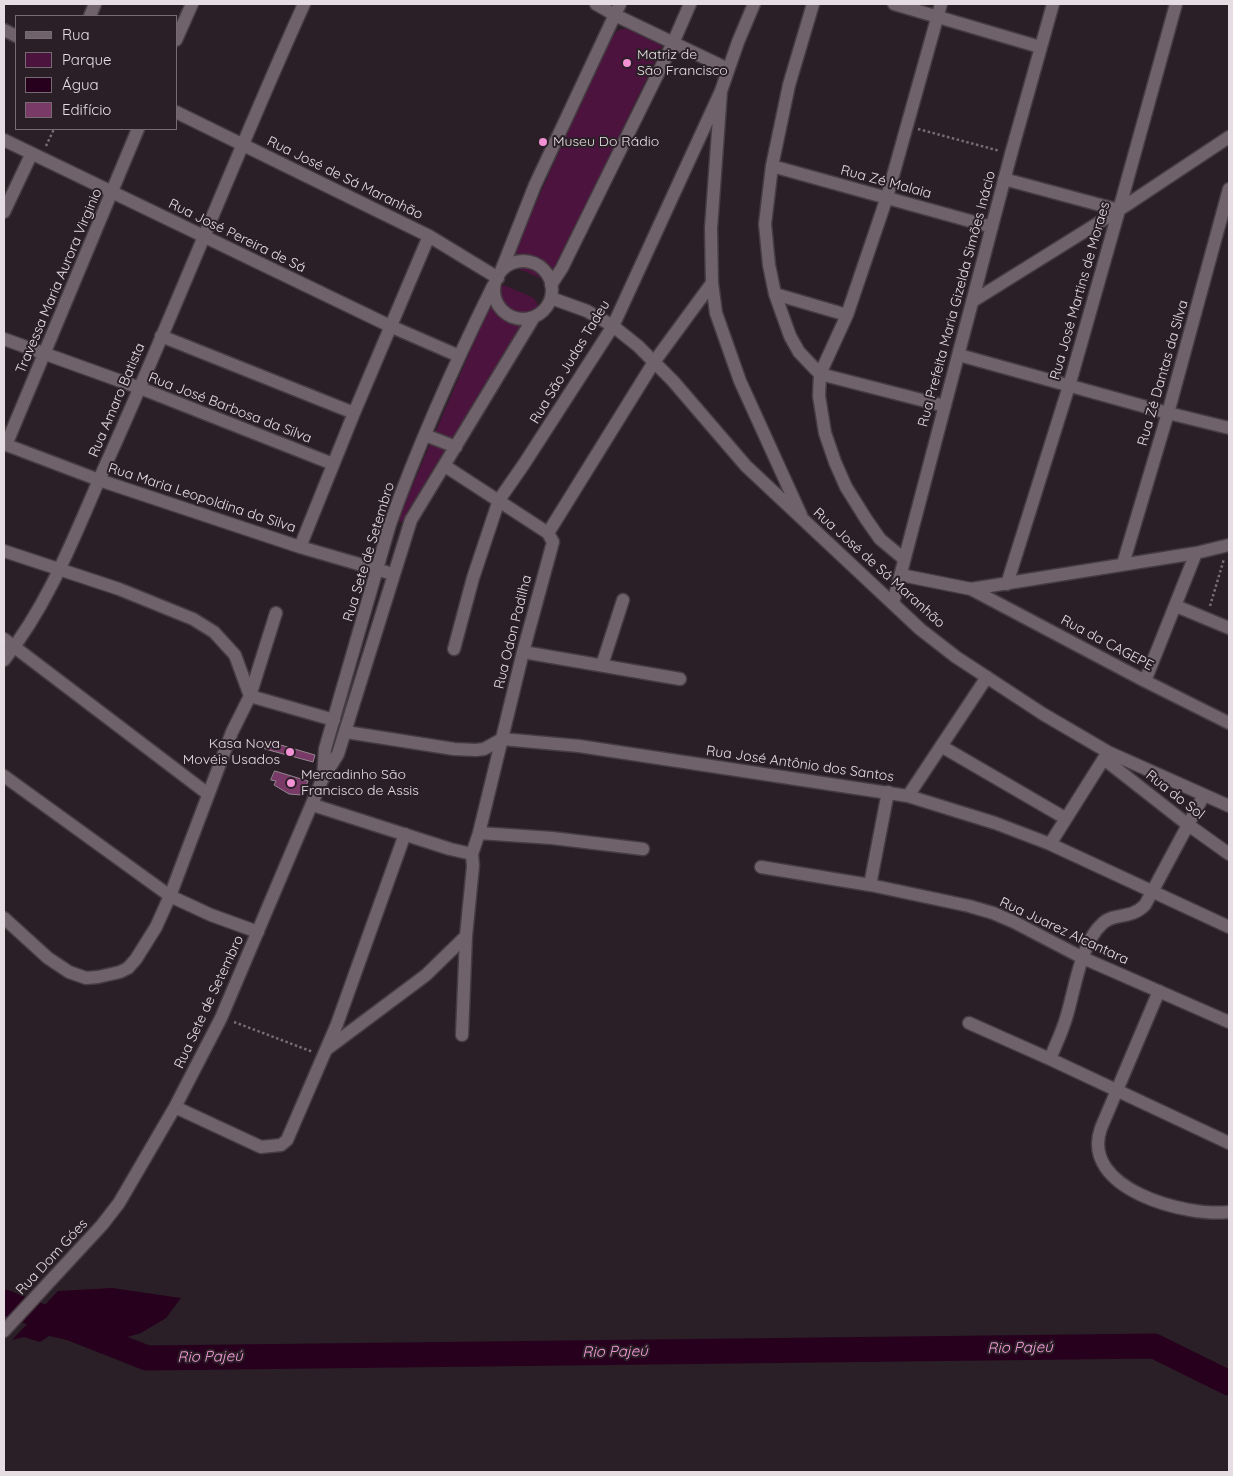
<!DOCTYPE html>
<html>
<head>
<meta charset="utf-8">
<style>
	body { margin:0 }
	#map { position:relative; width:1233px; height:1476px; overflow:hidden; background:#2a1f26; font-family:Quicksand,sans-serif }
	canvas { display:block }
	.frame { position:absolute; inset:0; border:5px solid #e5dde2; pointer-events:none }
	.legend { position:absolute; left:15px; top:15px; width:162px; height:115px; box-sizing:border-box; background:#2a1f26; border:1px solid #756b71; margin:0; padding:6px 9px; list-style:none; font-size:15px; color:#e5dde2 }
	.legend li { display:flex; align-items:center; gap:10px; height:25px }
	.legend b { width:25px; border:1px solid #756b71 }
</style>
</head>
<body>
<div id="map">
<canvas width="1233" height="1476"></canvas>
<div class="frame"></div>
<ul class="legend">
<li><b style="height:6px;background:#70626b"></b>Rua</li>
<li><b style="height:14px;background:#4b133d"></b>Parque</li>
<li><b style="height:14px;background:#27001d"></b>Água</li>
<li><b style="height:14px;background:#793a67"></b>Edifício</li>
</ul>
</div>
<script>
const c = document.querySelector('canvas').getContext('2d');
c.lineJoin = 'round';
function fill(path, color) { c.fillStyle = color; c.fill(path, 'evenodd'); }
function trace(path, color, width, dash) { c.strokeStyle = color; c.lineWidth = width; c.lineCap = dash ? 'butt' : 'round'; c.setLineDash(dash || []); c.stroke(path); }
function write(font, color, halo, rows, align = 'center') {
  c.font = font + ' Quicksand,sans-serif'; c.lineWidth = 4; c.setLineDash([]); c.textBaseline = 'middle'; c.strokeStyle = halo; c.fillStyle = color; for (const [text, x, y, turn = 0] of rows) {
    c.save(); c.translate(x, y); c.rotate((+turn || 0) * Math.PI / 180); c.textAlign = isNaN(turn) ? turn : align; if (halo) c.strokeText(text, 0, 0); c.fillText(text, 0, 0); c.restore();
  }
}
fill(new Path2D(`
	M627,28L659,42L662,47L551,277L545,280L514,267L511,259L608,42L618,30Z
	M504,285L534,298L538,305L428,477L403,522L397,521L497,289Z`), '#4b133d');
fill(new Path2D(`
	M112,1288L181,1298L166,1318L141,1333L96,1346L49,1336L40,1342L24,1337L12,1340L58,1291Z`), '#27001d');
trace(new Path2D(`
	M4,1302L147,1358L1154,1346L1229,1383`), '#27001d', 25);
const building = new Path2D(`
	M267,741L315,755L313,762L265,749Z
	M275,771L308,781L302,795L289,794L274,785L276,781L271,780Z`);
fill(building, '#793a67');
trace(building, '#92858d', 1);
const minor = new Path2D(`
	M596,4L615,15L728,69
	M754,4L738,42L721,91L711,228L712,283L716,313L740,381L801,515
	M813,4L789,85L772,166L765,224L769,265L775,294L790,336L799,352L820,374L945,406
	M894,4L1040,47
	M90,16L95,4
	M4,30L16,36
	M176,40L192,4
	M176,112L429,236L498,278
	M4,140L390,326L459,356
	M772,166L992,227
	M1004,179L1119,210
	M4,212L31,155
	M494 290a29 29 0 1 1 58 0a29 29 0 1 1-58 0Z
	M501,271L535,185L620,4
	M551,285L562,268L673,43L690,4
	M775,294L847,315
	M551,298L587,311L613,326L638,346L673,381L746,466L920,629L956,657L1043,714L1108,752L1229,806
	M973,301L1119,210L1229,137
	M161,336L354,413
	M4,339L140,388L333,464
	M959,355L1168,413L1229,428
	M425,435L456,447
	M4,444L99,480L300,547L386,572
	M6,445L138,129
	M445,466L548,533
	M300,547L354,413L429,236
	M4,551L119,589L193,619L214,632L235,655L250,696L334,720
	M904,559L880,539L866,519L846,487L835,462L825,433L819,396L820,374L847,315L887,197L941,4
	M1123,564L1168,413L1229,189
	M901,575L971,589L1196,553L1229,545
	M1007,584L1069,386L1119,210L1176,4
	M971,589L1145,681L1229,723
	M893,603L1011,154L1053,4
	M1176,606L1229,628
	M4,639L208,794
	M454,649L473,578L499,500L524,464L613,326L721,91
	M523,652L680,679
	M4,660C53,599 79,523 111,453C178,304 237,152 304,4
	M602,665L623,600
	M1145,681L1196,553
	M346,732L454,749L476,750L484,749L502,739L579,746L908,796L995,823L1050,844L1229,927
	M941,746L1065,818
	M1104,759L1187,824L1229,854
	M4,776L170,896L211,915L258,932
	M323,778L325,749L390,524C419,442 455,363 493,286
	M908,796L987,677
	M313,805L450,849L472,854
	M479,833L552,838L643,849
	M1050,844L1108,752
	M761,867L870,885L969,906L993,913L1014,922L1083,958L1229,1022
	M870,885L888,792
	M4,918L48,958L69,972L86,978L98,977L120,972L128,968L136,959L156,927L170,896L232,732L250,696L276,613
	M1159,991L1101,1128C1079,1189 1186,1217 1229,1212
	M969,1023L1050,1059L1229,1143
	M462,1035L466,936L473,866L472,854L479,833L523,652L553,542L548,533L654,362L712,283
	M327,1049L426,975L466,936
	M1050,1059C1056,1044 1063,1030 1067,1015C1075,988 1081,942 1103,923C1115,912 1130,920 1145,905L1204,795
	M175,1107L261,1147L281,1145L287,1140L337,1024L405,834
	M4,1331L102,1225L119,1203L175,1107L221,1018L322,780L338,754L411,520L534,317`);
trace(minor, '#453c42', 15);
trace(new Path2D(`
	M918,129L1000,151
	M46,146L54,129
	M1210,606L1224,559
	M234,1022L313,1052`), '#766c73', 2.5, [2.5, 2.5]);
trace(minor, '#70626b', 12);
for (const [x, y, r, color] of [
	[627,63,5,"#f391d5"],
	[543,142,5,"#f391d5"],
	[290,752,5,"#f391d5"],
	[291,783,5,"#f391d5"]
]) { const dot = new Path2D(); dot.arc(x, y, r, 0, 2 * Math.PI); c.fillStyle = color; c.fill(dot); trace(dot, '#2a1f26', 2); }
write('14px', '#e5dde2', '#2a1f26', [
	["Matriz de",637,55],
	["São Francisco",637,71],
	["Museu Do Rádio",553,142],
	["Kasa Nova",280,744,"right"],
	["Movéis Usados",280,760,"right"],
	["Mercadinho São",301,775],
	["Francisco de Assis",301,791]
], 'left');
write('14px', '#e5dde2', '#2a1f26', [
	["Rua José de Sá Maranhão",345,178,26],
	["Rua Zé Malaia",886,182,15],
	["Rua José Pereira de Sá",237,236,26],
	["Travessa Maria Aurora Virginio",59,281,-67],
	["Rua José Martins de Moraes",1080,291,-74],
	["Rua Prefeita Maria Gizelda Simões Inácio",957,299,-75],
	["Rua São Judas Tadeu",570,362,-59],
	["Rua Zé Dantas da Silva",1163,373,-74],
	["Rua Amaro Batista",117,400,-67],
	["Rua José Barbosa da Silva",230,408,21],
	["Rua Maria Leopoldina da Silva",202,498,18],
	["Rua Sete de Setembro",369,552,-73],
	["Rua José de Sá Maranhão",879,568,42],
	["Rua Odon Padilha",513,632,-76],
	["Rua da CAGEPE",1107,643,28],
	["Rua José Antônio dos Santos",800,764,8],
	["Rua do Sol",1175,795,38],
	["Rua Juarez Alcantara",1064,931,25],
	["Rua Sete de Setembro",209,1002,-65],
	["Rua Dom Góes",52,1257,-47]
]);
write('italic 15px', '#fc9fdf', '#2a1f26', [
	["Rio Pajeú",1020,1348,-1],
	["Rio Pajeú",615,1352,-1],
	["Rio Pajeú",210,1357,-1]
]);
</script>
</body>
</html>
